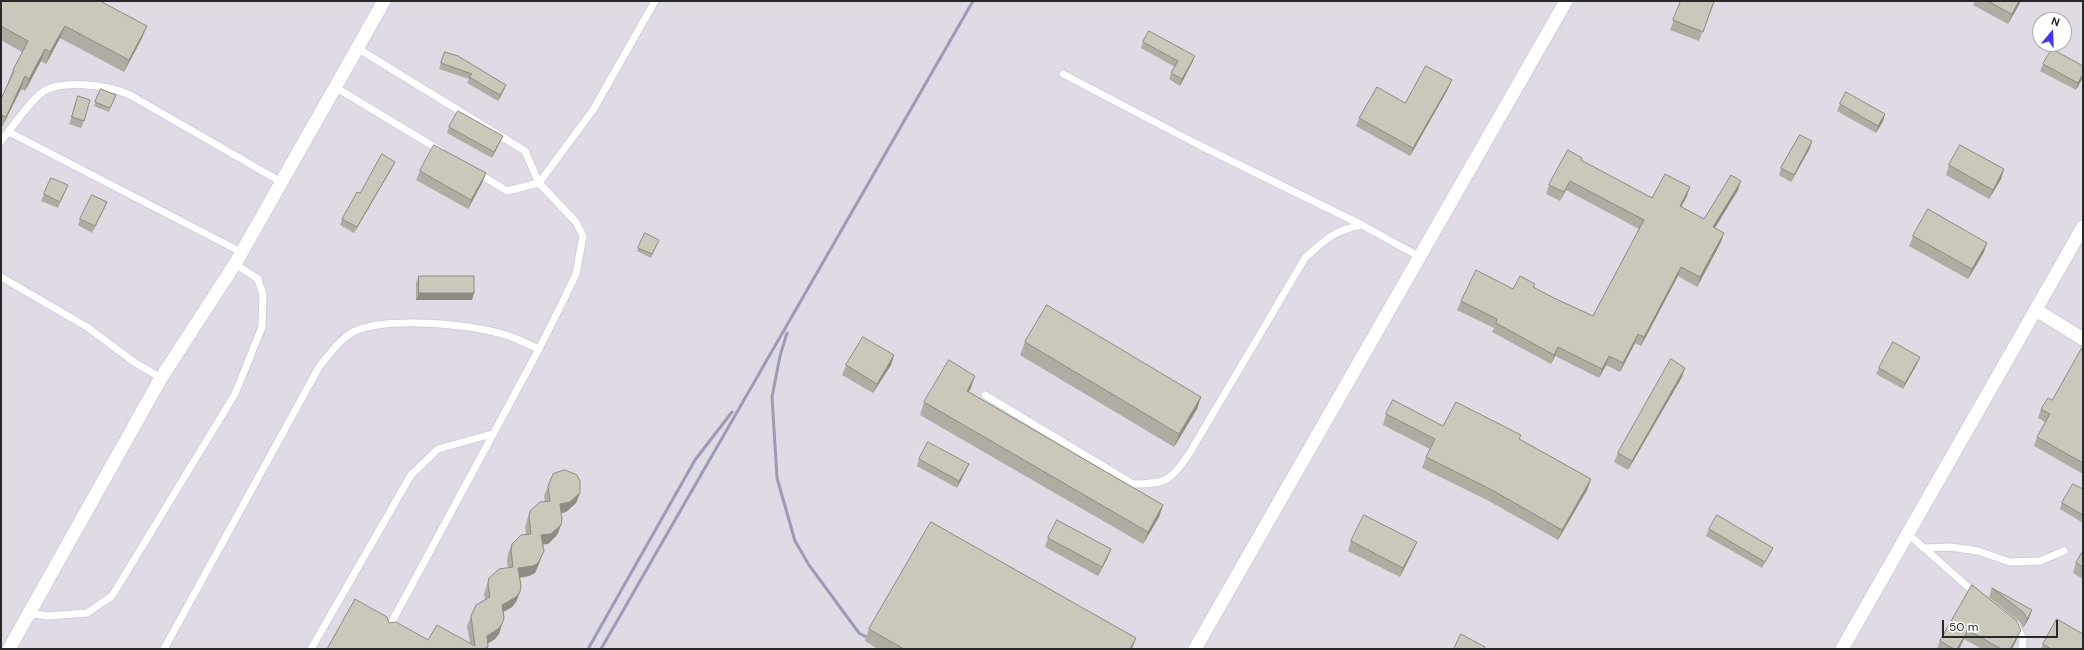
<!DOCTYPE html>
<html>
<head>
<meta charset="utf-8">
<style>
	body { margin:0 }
	#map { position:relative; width:2084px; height:650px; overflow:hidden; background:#ede9d8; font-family:"DM Sans",sans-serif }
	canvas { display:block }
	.frame { position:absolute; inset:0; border:2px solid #282828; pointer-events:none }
	.north { position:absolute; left:2032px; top:12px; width:40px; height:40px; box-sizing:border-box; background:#fff; border:1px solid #a9a9a9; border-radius:50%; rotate:19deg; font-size:11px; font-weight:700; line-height:16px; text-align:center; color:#282828 }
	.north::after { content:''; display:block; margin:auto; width:14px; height:18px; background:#3e33ff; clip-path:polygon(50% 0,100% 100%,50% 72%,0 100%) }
	.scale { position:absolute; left:1942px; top:620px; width:116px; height:18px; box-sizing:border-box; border:2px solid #282828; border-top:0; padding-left:5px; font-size:12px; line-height:14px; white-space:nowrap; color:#282828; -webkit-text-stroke:3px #fff; paint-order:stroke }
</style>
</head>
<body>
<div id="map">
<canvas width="2084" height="650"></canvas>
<div class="frame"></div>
<div class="north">N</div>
<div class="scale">50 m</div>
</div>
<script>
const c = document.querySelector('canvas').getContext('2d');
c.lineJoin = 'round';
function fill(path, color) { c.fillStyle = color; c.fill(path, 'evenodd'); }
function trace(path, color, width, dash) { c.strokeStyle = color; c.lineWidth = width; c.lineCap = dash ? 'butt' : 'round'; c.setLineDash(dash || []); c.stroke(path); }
fill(new Path2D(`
	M1,1H2083V649H1ZM2040,20H2064V44H2040Z`), '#dfdae4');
const service = new Path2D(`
	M357,48L525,151L539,183L576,222L583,236L576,274L564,299L539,349L388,629
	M1063,74L1195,143L1362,225L1420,257
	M335,87L441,151
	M9,132L241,252
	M1,141C13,127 26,106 40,94C59,78 109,85 130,95L283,183
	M478,173L507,191L539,183L593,110L655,1
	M1,277L87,327L134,362L161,378
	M985,395L1133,484C1167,484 1170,481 1189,454L1305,258C1326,239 1335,230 1362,225
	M1907,533L1976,594
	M1923,548L1951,547L1978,551L2010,562L2040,561L2064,551
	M28,613L48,616L87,613L112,596L235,394L262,327L263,295L258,279L235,264
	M2016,625L2023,639L2022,649
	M164,649L319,367C329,355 339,340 353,332C386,316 467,324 502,334C515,337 527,344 539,349
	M311,649L411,475L438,449L492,434`);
const minor = new Path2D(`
	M2036,310L2083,339
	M9,649L161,378L235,264L384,1
	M1195,649L1566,1
	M1842,649L2083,227`);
trace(service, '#cfcee3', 9);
trace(minor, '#cfcee3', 15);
trace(service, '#fff', 7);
trace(minor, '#fff', 13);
trace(new Path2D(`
	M787,333L780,356L772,397L777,478L795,541L809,565L859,633L888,649
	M588,649L695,460L732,412
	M601,649L973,1`), '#9d9bb5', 3);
fill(new Path2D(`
	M1,1L142,38L124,72L60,38L46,64L41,61L25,91L21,89L1,129V99L9,82H8L13,70L22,52L1,40Z
	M1681,1H1715L1699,41L1670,30Z
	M1975,1H2021L2008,24L1973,5Z
	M1143,42L1195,56L1192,63L1180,86L1169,79L1171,73L1175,67L1141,48Z
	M445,52L504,90L498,101L467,83L469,79L439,69Z
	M2043,64L2083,66V77L2076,90L2040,71Z
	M101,89L116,95L109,112L94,106Z
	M1448,89L1410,156L1356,126L1359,118Z
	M76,103L84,121L81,128L69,124Z
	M1840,104L1885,114L1883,121L1876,133L1837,111Z
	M449,127L503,136L492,158L447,133Z
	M1810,148L1791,182L1779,175L1781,168Z
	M1582,158L1581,161L1652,198L1687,196L1681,207L1704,219L1738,190L1715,228L1721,242L1697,287L1678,276L1641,346L1635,343L1620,372L1606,365L1599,378L1555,356L1551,364L1492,332L1494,328L1457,310L1461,301L1513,289L1535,284L1534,287L1554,298L1593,316L1639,229L1566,190L1560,201L1546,194L1549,185Z
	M1949,165L2004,169L2001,179L1989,199L1946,175Z
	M392,168L354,233L340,225L342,219L360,193Z
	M420,171L486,173L482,183L468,209L416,180Z
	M65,191L58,208L41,201L44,194Z
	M107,202L104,209L92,233L78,225L80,219Z
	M1913,236L1984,252L1968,279L1909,246Z
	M658,243L651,258L637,251L638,248Z
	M419,276L472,300H416V282Z
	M1025,342L1201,397L1197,409L1174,447L1020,355Z
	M2083,348V474L2034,446L2037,437L2045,422L2038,418L2041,409L2052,400Z
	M894,355L891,365L873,393L842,375L846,365Z
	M1917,364L1903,389L1876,374L1879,368Z
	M1682,377L1628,470L1614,462L1618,453Z
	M971,388L969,392L1163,505L1159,517L1143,544L920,415L924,402Z
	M1386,414L1443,426L1520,439L1591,479L1587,490L1558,540L1489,501L1422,468L1426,457L1430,449L1383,425Z
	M919,459L969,464L957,488L917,466Z
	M548,486L580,493L576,503L566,512L561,513V525L557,535L548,544H543L540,561L535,573L529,576L520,578V592L516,602L512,607L503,612L502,624L499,634L495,639L487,644L488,647L487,649H327L389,623L428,640L470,643L467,626L471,616L485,599L484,594L486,588L489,578L508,568L507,560L508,554L512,544L526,534L525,527L530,511L545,502L544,496Z
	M2083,489V523L2060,509L2062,503Z
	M1709,529L1773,548L1770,554L1762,568L1706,536Z
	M1048,538L1111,549L1107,559L1098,576L1045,547Z
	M1351,541L1413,551L1400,577L1348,551Z
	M2083,551V579L2073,573L2076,563Z
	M1972,585L2017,639L2012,649H1982L1964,639L1959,649H1937L1940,641Z
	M1992,588L2032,610L2028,620L2023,628L2020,622L1989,597Z
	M869,629L1132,649H878L865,641Z
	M2043,644L2083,649H2041Z`), '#afaca1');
fill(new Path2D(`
	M2019,1H2021L2008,24L2012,14Z
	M65,26L60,38L46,64L50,52Z
	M147,26L142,38L124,72L129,60Z
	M45,49L41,61L25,91L29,79Z
	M1195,56L1192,63L1180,86L1182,79Z
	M2083,74V77L2076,90L2078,83Z
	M25,76L21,89L1,129L6,117Z
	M1452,80L1448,89L1410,156L1413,148Z
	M506,85L504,90L498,101L500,95Z
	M1885,114L1883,121L1876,133L1878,126Z
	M503,136L492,158L494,152Z
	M1812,141L1810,148L1791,182L1794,175Z
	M395,162L392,168L354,233L357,227Z
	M2004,169L2001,179L1989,199L1993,190Z
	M486,173L482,183L468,209L471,200Z
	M1570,181L1566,190L1560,201L1564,192Z
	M1741,181L1738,190L1710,236L1713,227Z
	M1690,187L1687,196L1677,215L1680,206Z
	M107,202L104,209L92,233L95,226Z
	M1724,233L1721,242L1697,287L1700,277Z
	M1987,243L1984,252L1968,279L1972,269Z
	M1681,267L1678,276L1641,346L1644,337Z
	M419,293H474L472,300H416Z
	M1638,334L1635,343L1620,372L1623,363Z
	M1558,347L1555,356L1551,364L1554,355Z
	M894,355L891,365L873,393L877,384Z
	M1609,356L1606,365L1599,378L1602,369Z
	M1920,357L1917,364L1903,389L1905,383Z
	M1685,368L1682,377L1628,470L1632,461Z
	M975,376L971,388L962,403L967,391Z
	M1201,397L1197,409L1174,447L1179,434Z
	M969,464L957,488L959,481Z
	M1591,479L1587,490L1558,540L1562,530Z
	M580,493L576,503L566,512L556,514L560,504Z
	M1163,505L1159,517L1143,544L1148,532Z
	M561,525L557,535L548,544L538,545L541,535Z
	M1417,542L1413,551L1400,577L1403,568Z
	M1111,549L1107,559L1098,576L1102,567Z
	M544,551L535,573L529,576L515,578L518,568Z
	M520,592L516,602L512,607L498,615L502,605Z
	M2032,610L2028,620L2023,628L2027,619Z
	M502,624L499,634L495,639L484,646L487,636Z
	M1968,630L1964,639L1959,649H1957Z
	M2021,630L2017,639L2012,649H2010Z
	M1136,638L1132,649H1130Z`), '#8e8c83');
const building = new Path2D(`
	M1,1H100L147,26L129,60L65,26L50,52L45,49L29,79L25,76L6,117L1,115V99L14,71L13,70L28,41L1,26Z
	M1681,1H1714L1703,32L1673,20Z
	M1988,1H2019L2012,14Z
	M1149,31L1195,56L1182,79L1171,73L1178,61L1143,42Z
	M2052,49L2083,66V74L2078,83L2043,64Z
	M445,52L458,56L506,85L500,95L469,77L472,74L441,63Z
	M1426,66L1452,80L1413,148L1359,118L1377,87L1405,103Z
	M101,89L116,95L110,108L95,102Z
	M1846,92L1885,114L1878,126L1840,104Z
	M78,96L90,100L84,121L72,117Z
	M458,111L503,136L494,152L449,127Z
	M1800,135L1812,141L1794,175L1781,168Z
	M434,145L486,173L471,200L420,171Z
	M1960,145L2004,169L1993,190L1949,165Z
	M1568,150L1582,158L1581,160L1652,198L1665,174L1690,187L1680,206L1704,219L1731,175L1741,181L1713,227L1724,233L1700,277L1681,267L1644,337L1638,334L1623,363L1609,356L1602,369L1558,347L1554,355L1496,323L1497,319L1461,301L1476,270L1513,289L1520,276L1535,284L1533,287L1554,298L1593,316L1644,220L1570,181L1564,192L1549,185Z
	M382,154L395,162L357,227L342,219L357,192L360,193Z
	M51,178L68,185L60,202L44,194Z
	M92,195L107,202L95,226L80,219Z
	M1928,209L1987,243L1972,269L1913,236Z
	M645,233L659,240L652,254L638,248Z
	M419,276H474V293H419Z
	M1047,305L1201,397L1179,434L1025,342Z
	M863,337L894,355L877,384L846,365Z
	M1893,342L1920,357L1905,383L1879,368Z
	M2082,348H2083V463L2037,437L2050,414L2041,409L2048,398L2052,400Z
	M1671,359L1685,368L1632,461L1618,453Z
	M949,360L975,376L967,391L1163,505L1148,532L924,402Z
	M1393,400L1443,426L1456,402L1521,435L1519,439L1591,479L1562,530L1492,490L1426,457L1435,439L1386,414Z
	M928,442L969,464L959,481L919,459Z
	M565,470L577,475L580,481V493L570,502L560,504L562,519L561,525L551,534L541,535L544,551L538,563L533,566L518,568L521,586L520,592L516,597L502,605L504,618L502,624L498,629L487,636L488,647L484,649H327L355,599L387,617L389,623L396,622L428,640L437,625L475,646L471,616L476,605L490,597L488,584L489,578L499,569L513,567L511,550L512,544L521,535L531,534L529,517L530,511L540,502L550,501L548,486L553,474Z
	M2073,484L2083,489V515L2062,503Z
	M1364,515L1417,542L1403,568L1351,541Z
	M1717,515L1773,548L1765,562L1709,529Z
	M1057,520L1111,549L1102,567L1048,538Z
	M931,522L1136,638L1130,649H904L869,629Z
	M2083,551V567L2076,563Z
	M1972,585L2016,620L2021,630L2010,649H2001L1968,630L1957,649H1954L1940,641Z
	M1992,588L2032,610L2027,619L2024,613Z
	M2057,619L2083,634V649H2051L2043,644Z
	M1461,634L1485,647L1484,649H1454Z`);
fill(building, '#cbc8bb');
trace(building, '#8e8c83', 1);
</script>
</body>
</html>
